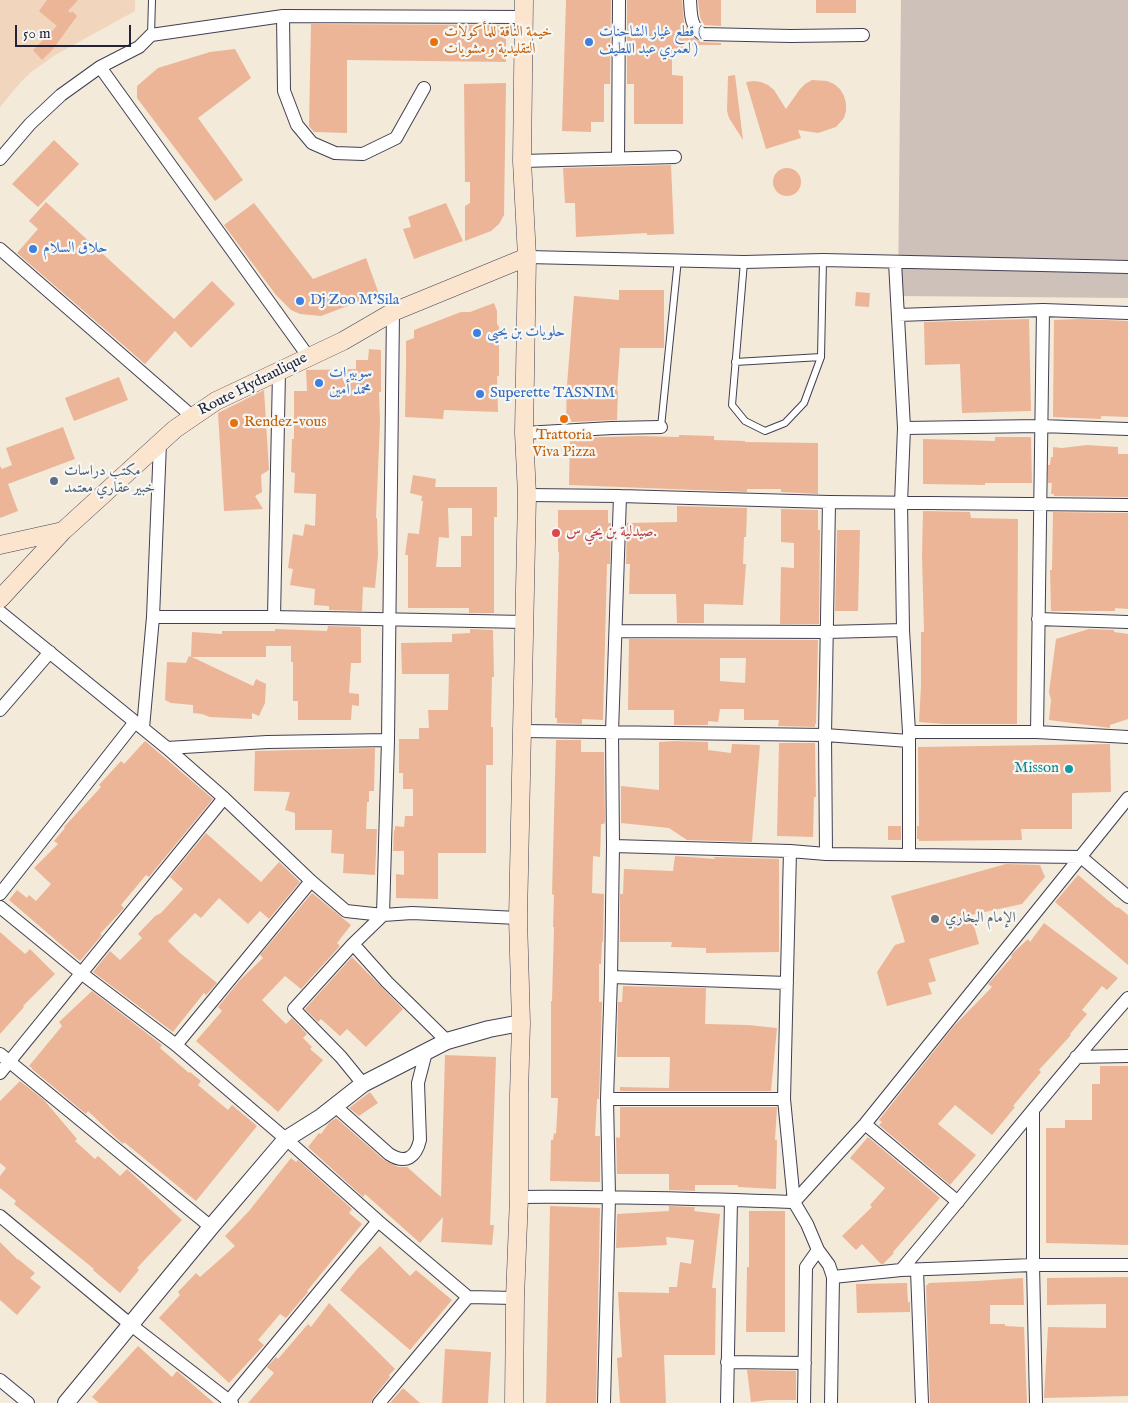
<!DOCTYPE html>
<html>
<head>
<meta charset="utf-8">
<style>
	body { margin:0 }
	#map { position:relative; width:1128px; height:1403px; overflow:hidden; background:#f3ead9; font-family:"IM FELL English",serif }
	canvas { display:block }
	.scale { position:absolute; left:15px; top:25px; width:116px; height:22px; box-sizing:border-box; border:2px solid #22223b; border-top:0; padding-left:6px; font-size:15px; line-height:18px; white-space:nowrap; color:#22223b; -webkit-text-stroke:4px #f6f6f2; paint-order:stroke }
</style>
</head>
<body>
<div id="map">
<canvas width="1128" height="1403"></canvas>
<div class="scale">50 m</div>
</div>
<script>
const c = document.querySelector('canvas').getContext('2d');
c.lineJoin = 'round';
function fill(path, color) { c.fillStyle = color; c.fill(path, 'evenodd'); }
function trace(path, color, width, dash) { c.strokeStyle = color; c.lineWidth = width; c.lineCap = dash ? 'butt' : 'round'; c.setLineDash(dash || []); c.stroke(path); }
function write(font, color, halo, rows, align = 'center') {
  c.font = font + ' "IM FELL English",Amiri,serif'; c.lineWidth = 4.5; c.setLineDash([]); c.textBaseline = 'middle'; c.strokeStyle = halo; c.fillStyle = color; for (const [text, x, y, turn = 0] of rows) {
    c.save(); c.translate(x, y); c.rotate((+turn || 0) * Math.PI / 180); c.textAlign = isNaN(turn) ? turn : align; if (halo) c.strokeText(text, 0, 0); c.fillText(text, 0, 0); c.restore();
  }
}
fill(new Path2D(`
	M0,0H135V11L55,55L30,73L20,83L0,107Z`), '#f1d5bd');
fill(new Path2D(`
	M901,0H1128V298L898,296Z`), '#cec1ba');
fill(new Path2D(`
	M47,0H78L68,11L71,13L72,11L77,16L53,49L42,60L33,50L57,26L39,11Z
	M566,0H611L610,84H604V122H591V132L562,131Z
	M627,0H682L684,22L688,31L692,36L701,42L721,43V45H684V49H672V75L683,76V124H634V84H627Z
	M698,0H721V26L704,25L700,17Z
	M816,0H856V13H816Z
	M311,24L506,25V62L347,60V133L314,132L309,126Z
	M235,49L251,78L198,118L243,180L215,201L137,98V86L158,68L210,52Z
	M735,75L743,140L729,118L727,111L728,76Z
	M812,80L827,81L834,84L840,89L844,96L846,103V111L844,118L836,127L818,133L798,130L801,138L766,149L746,82L754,81L761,82L768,85L774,90L786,109L800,89L805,84Z
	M506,83L504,215L499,224L491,231L465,241V206L470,203V182H465L464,84Z
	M54,140L79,164L38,207L12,184Z
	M671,165L674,234L647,235V233L576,237L575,203H565L563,168Z
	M773 182a14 14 0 1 1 28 0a14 14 0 1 1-28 0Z
	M46,202L174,319L212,281L235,304L191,348L175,331L145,364L17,253L38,229L29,221Z
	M254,203L313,279L366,258L379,294L321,316L300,314L291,310L276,295L224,225Z
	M446,203L463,241L414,259L403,229L411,227L408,217Z
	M619,290H664V348H620L617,391H618L617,420L571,422V419H566L567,385L574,296L619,300Z
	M856,292L870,293L869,307L855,306Z
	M494,303L497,311V324L499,327V376H497L498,412L444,410L443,419L405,417L406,367V341L414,338V330L461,312H470Z
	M1029,319L1031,411L962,413L960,364L925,365L924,322Z
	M1081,319L1128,321V417L1101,416V419L1053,417L1054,320Z
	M369,349L381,350V392H379L380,422L376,518H377L378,555L375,588L363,587L362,611L329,610V606L314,605L315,589L290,585L293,569L288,568L293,534L303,536L305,524L315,526L316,494L294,493L295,473L291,472L292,439H294V391H307L306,370L356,369V360H368Z
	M119,377L128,400L74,421L65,398Z
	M264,390L269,470L261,475L262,492L255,496L263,509L224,511L218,413Z
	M63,427L75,459L8,484L18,511L0,518V466L2,469L12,465L6,448Z
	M679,435L714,436V440L745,441V442L818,443V494L781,492V489H747V492L569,485L570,438L639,436L679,437Z
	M995,437H1031L1032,483H985V485L923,484V439L995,441Z
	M1087,445L1118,447V454H1128V497L1054,496V494H1051L1052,483H1048V465H1050L1051,457H1053V447L1062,448Z
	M413,475L436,479L435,487H497V517H494V613H469V608H408V555H405L408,533L419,534L423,501H421L422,496L410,493ZM448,508H472V536H461V567H436L439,537L449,538Z
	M677,506L747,508L746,537H744L743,564H746L743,605L704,604V623H677L676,594H629L630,564H626L627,523L677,522Z
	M781,509L818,510V530H820L819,624H780L781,567L794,568V543L781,542Z
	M558,510H608V523H611L610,564H607L603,720L582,719V724L557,723V718H555L559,552H558Z
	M923,511L970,512L971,518L1018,519L1017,724H943L919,722L921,686V632H924L922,556Z
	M1053,512L1128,513V609L1115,608V611H1051L1050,570H1052Z
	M837,530H860L858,611H835Z
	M328,626L360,627L361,629V663H351L349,693L359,694V706L352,705L351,720H298V701H293V662H291V646H266V657H192L253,686L256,679L266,684L265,703L259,716L252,713V719L210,717L202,714L193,713V705L171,703L165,700L167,662L186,663L189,656L191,657L192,632L222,634V631H275V629L327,631Z
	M470,629L493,630L494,677H492L491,727H493V765H486V853H438V899L396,898V874L404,875V851H393L394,830H395V826L404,827L405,816H413V789H403V773H399V739H419V728H429L428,710H448L449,674H402L401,643L452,642V634L470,633Z
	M1089,629L1114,630V632L1128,634V719L1110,725V728L1049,720L1051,700L1049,692L1056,639Z
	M629,639L818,640L816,724H815V727L778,726L779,720H744V709H720L718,722L708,721V725H674V710H628ZM720,658H746L745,683L720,681Z
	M556,740H581V752H604L605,822L604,824H601L600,857L593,856L592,893L604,894L603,942H602L601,964H599V1002H602L599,1099H597L595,1136H600V1182L550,1181L551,1140H553L554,1133L556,1134L558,1098H551V1001H552L554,927H553L554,895L552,894Z
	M145,741L213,799L153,872L149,877L146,875L121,905L124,908L100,934L102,935L80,961L9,900L17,890L27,898L29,895L36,901L51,884L34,868L58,844L54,841L65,828L64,827L101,787L99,785L121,761L124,764Z
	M674,741L708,742V750L731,753L732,744L760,745L752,842L687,840L669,828L621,823V786L659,790V742Z
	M779,743H815L816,797H814L813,837L777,836Z
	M1110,744L1111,792L1072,793V829H1021L1022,840L919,841V839H917V826H919L918,747Z
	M375,748L374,791H369V802H367L366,829H377L375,875L343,873L344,854L331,853L332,830H295V813L285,810L290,792L254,791L255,751Z
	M888,826H901V840H888Z
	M206,833L261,882L279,862L300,882L269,919L260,911L248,924L219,898L201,918L195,913L168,941L180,953L217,983L206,995L204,993L173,1032L93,972L110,951L120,960L142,938L138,934L155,916L161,913L183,889L170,877Z
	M675,856L716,859L713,857L779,859V952L706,953V948L671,947L672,942H620V894H623L624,869L673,871Z
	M1006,864L1040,865L1045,877L1022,904L971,915L979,944L929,959L936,981L928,983L932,994L887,1006L877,972L895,945L905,942L891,896Z
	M1078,875L1117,908L1118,907L1128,915V965L1055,902Z
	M312,893L351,925L337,943L340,946L301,989L285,976L262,1000L286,1024L292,1018L307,1034L303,1038L312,1047L310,1049L323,1060L278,1112L196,1041L222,1011L218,1007L240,980L263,958L260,955Z
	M1044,923L1118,978L1107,990L1102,986L1082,1010L1087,1014L1070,1034L1071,1035L1039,1070L1041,1072L1013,1106L1015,1107L992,1135L955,1105L938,1124L976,1155L950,1185L879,1125L882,1122L879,1120L954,1026L992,987L988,984L1012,957L1011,956L1013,953L1028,939L1030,942Z
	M0,932L25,954L30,949L55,974L23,1006L24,1007L0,1034Z
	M352,957L403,1009L366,1047L347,1029L340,1036L321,1019L318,1022L305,1009Z
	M623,986L706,988L705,1024L748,1025L777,1028L771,1091H620V1087L669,1088L670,1057H617L618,1002H622Z
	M92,991L162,1045L160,1048L189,1073L190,1072L201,1081L198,1085L228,1110L232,1105L257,1126L196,1201L124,1142L123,1144L114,1136L88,1111L86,1114L32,1069V1068L29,1066L62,1026L59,1022Z
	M445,1055L496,1057L490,1225H494L492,1245L441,1242L443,1217L420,1243L365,1194L363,1197L308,1147L319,1133L321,1134L329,1123L336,1118L384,1160L398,1167H407L441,1197Z
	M1100,1066H1128V1245L1046,1243V1128H1065V1120H1092V1084H1100Z
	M20,1081L44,1100L77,1139L75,1141L95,1159L98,1156L120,1176L127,1169L182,1220L137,1268L139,1270L120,1293L93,1270L94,1269L14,1204L16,1201L0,1188V1176L6,1168L0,1163V1101Z
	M370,1092L378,1103L359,1116L349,1108Z
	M620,1107H777L775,1140H777L776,1189L738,1187V1185H695V1191L669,1190V1174H617L616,1137L620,1138Z
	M868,1137L940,1198L893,1252L894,1253L883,1264H881L862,1244L856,1250L842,1236L872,1207L870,1205L885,1188L850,1158Z
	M291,1158L296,1162L298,1160L352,1209L349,1213L362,1224L307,1291L308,1292L286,1318L280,1314L258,1340L264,1345L229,1383L159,1318L180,1295L178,1292L196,1273L200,1277L235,1246L225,1236L249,1211Z
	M550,1206L600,1208L596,1403H546Z
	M669,1206L695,1207L694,1211L720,1214L712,1288H716L715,1355H664L666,1403H620L617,1358L622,1357L618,1292L669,1293V1287H677L680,1262L691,1264L694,1240L666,1237L667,1245L616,1248L617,1214L669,1211Z
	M749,1211H785V1332H746L747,1267H749Z
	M0,1242L18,1260V1259L35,1273L30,1278L41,1287L17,1315L0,1300Z
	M380,1246L410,1276L416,1270L452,1300L410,1350L340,1290L358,1268Z
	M1128,1277V1396L1044,1398L1048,1327L1106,1328V1304L1047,1305V1278Z
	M1023,1278L1024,1305H990V1324H1005V1326L1024,1327L1027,1403H930L926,1286L929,1283L977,1281Z
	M907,1283L908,1303L910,1301V1312L857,1313L856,1284Z
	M329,1303L395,1369L389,1375L390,1377L373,1398L371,1403H248L274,1373L267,1367L276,1357L278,1359L308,1324L311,1327Z
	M138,1346L172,1377L177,1371L214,1403H99L92,1397Z
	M445,1349L491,1352L488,1403H442Z
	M747,1370L796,1371V1400H768L751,1402Z
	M403,1388L420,1403H390Z`), '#ecb597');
const service = new Path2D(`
	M151,35L152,0
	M744,262L732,405L745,421L765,431L785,423L804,403L821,357L823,260
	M735,362L821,357
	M661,427L678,259`);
const minor = new Path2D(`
	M690,0C691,14 690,26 702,34L791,36L863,35
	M283,16L284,91L297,125L312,143L335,153L363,154L396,138L424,88
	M100,67L308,356
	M618,158L619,0
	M0,159L30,124L61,95L100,67L139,47L151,35L283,16L524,17
	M522,161L675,157
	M0,249L193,417
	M527,257L744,262L823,260L1128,267
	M895,262L904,428L901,503L903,630L909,732V855
	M393,312L388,740L383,915L353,944L387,982L447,1041
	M898,315L1043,310L1128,313
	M904,428L1040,426L1128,429
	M524,433L612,428L661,427
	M527,495L620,496L829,502L1128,505
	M0,612L167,748L224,798L311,881L346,911L383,915L412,913L518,918
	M153,617H274L524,622
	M274,617L279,372
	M1038,619L1128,622
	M616,631L827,632L903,630
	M0,710L50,652
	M143,728L153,617L160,443
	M522,731L825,735L909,741
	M909,732H1037L1128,737
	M1037,732C1039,592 1040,451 1043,310
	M167,748L267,742L388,740
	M613,846L790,851L826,854L1081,857L1128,897
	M790,851L784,1099L794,1202L807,1224L818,1250L829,1265L833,1277L831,1403
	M826,854L825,735L829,502
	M0,894L135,722
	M0,907L81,973L176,1045L286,1139L378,1221L468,1297
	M353,944L294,1009L341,1057L363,1084
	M611,977L787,983
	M176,1045L311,881
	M0,1054L211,1227
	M1076,1057L1128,1056
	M0,1073L224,798
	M607,1099H784
	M335,1106L389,1154C406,1165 416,1157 420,1140L418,1083L426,1052
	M1033,1111V1265L1036,1403
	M865,1124L958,1202
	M519,1197C611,1196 702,1199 794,1202L865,1124L1128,798
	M0,1216L131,1325L232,1403
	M901,1270C977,1180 1050,1086 1128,998
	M917,1270L922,1403
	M833,1277L901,1270L1033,1265H1128
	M727,1362L805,1363
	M0,1380L28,1403
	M227,1403L378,1221
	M379,1403L468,1297L515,1298
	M604,1403L609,1196L607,1099L611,977L613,846L612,732L620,496
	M727,1403L731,1200
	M804,1403L806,1267L818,1250`);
const tertiary = new Path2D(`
	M66,1403L211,1227L286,1139L321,1117L363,1084L447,1041L489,1029L521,1023`);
const secondary = new Path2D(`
	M0,545L63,531
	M0,599L63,531L175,429L216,401L343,341L393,312L527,257
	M514,1403L515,1298L519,1197V1095L521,1023L518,918L527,495L524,433L527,257L522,161L524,0`);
trace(service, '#414053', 8);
trace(minor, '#414053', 14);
trace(tertiary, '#414053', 18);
trace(secondary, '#414053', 19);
trace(service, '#fff', 6);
trace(minor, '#fff', 12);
trace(tertiary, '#fff', 16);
trace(secondary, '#fbe5cf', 18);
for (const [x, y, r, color] of [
	[434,42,5,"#e8710a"],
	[589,42,5,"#3f7fe0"],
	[33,249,5,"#3f7fe0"],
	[300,301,5,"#3f7fe0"],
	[477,333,5,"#3f7fe0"],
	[319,383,5,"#3f7fe0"],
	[480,394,5,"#3f7fe0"],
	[564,419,5,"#e8710a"],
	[234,423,5,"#e8710a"],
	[54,481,5,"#5c6f8a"],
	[556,533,5,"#e0444e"],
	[1069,769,5,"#0f9aa8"],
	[935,919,5,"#6b7280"]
]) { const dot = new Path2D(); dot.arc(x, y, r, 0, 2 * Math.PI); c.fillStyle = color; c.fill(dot); trace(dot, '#f6f6f2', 2); }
write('15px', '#c56008', '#f6f6f2', [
	["خيمة الناقة للمأكولات",444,33],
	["التقليدية و مشويات",444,50],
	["Rendez-vous",244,423],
	["Trattoria",564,436,"center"],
	["Viva Pizza",564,453,"center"]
], 'left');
write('15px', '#366cbe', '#f6f6f2', [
	["قطع غيار الشاحنات (",599,33],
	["لعمري عبد اللطيف )",599,50],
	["حلاق السلام",43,249],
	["Dj Zoo M'Sila",310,301],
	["حلويات بن يحيى",487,333],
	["سوبيرات",329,374],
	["محمد أمين",329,391],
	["Superette TASNIM",490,394]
], 'left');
write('15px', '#22223b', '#f6f6f2', [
	["Route Hydraulique",253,385,-27]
]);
write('15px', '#4e5e75', '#f6f6f2', [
	["مكتب دراسات",64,472],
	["خبير عقاري معتمد",64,489]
], 'left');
write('15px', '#be3a42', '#f6f6f2', [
	["صيدلية بن يحي س.",566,533]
], 'left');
write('15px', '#0d838f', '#f6f6f2', [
	["Misson",1059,769]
], 'right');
write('15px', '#5b616d', '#f6f6f2', [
	["الإمام البخاري",945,919]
], 'left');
</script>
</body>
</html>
